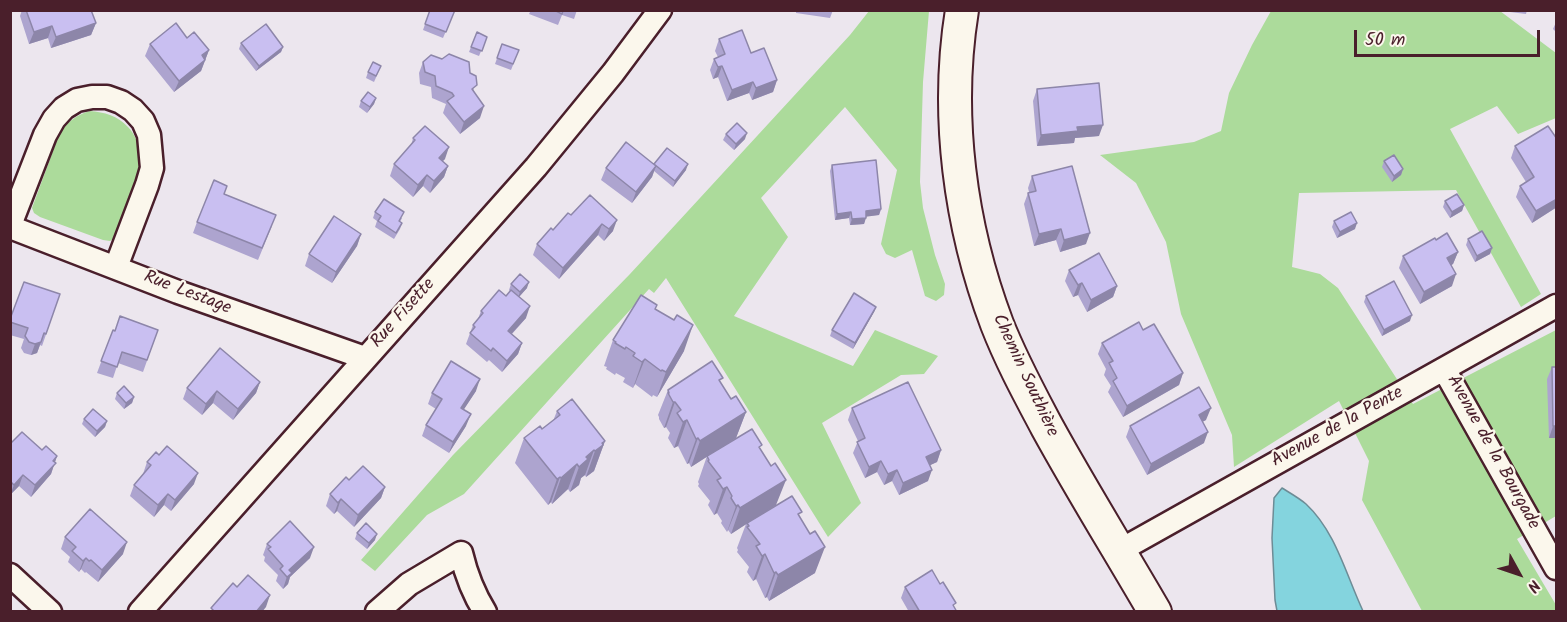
<!DOCTYPE html>
<html>
<head>
<meta charset="utf-8">
<style>
	body { margin:0 }
	#map { position:relative; width:1567px; height:622px; overflow:hidden; background:#ece6ee; font-family:Kalam,sans-serif }
	canvas { display:block }
	.frame { position:absolute; inset:0; border:12px solid #4a1f2b; pointer-events:none }
	.north { position:absolute; left:1489px; top:544px; width:60px; height:60px; -webkit-text-stroke:4px #fbf7ec; paint-order:stroke; rotate:130deg; font-size:16px; font-weight:700; line-height:24px; text-align:center; color:#4a1f2b }
	.north::after { content:''; display:block; margin:auto; width:21px; height:27px; background:#4a1f2b; clip-path:polygon(50% 0,100% 100%,50% 72%,0 100%) }
	.scale { position:absolute; left:1354px; top:30px; width:186px; height:27px; box-sizing:border-box; border:3px solid #4a1f2b; border-top:0; padding-left:8px; font-size:18px; line-height:21px; white-space:nowrap; color:#4a1f2b; -webkit-text-stroke:4px #fbf7ec; paint-order:stroke }
</style>
</head>
<body>
<div id="map">
<canvas width="1567" height="622"></canvas>
<div class="frame"></div>
<div class="north">N</div>
<div class="scale">50 m</div>
</div>
<script>
const c = document.querySelector('canvas').getContext('2d');
c.lineJoin = 'round';
function fill(path, color) { c.fillStyle = color; c.fill(path, 'evenodd'); }
function trace(path, color, width, dash) { c.strokeStyle = color; c.lineWidth = width; c.lineCap = dash ? 'butt' : 'round'; c.setLineDash(dash || []); c.stroke(path); }
function write(font, color, halo, rows, align = 'center') {
  c.font = font + ' Kalam,sans-serif'; c.lineWidth = 4.5; c.setLineDash([]); c.textBaseline = 'middle'; c.strokeStyle = halo; c.fillStyle = color; for (const [text, x, y, turn = 0] of rows) {
    c.save(); c.translate(x, y); c.rotate((+turn || 0) * Math.PI / 180); c.textAlign = isNaN(turn) ? turn : align; if (halo) c.strokeText(text, 0, 0); c.fillText(text, 0, 0); c.restore();
  }
}
fill(new Path2D(`
	M869,11H929L923,82L920,182L923,208L935,255L945,284L944,295L936,301L925,296L912,250L895,258L886,254L881,244L897,170L845,107L761,198L788,237L734,316L853,366L875,330L938,356L924,374L901,375L822,423L861,503L828,537L666,278L654,293L649,289L464,494L427,515L375,571L361,560L453,455L630,274L850,35Z
	M1271,11H1500L1556,53V118L1518,134L1497,106L1450,129L1541,294L1521,307L1456,190L1299,193L1292,267L1320,274L1338,288L1413,404L1556,330V516L1517,539L1556,605V611H1422L1362,500L1369,461L1339,401L1234,467L1232,435L1181,314L1166,242L1136,183L1100,155L1194,142L1221,131L1229,93L1252,45Z
	M90,111C104,112 118,116 128,127C156,157 128,205 116,237L110,241L103,240L40,217L34,213L32,208L60,132C69,121 76,115 90,111Z`), '#acdb9b');
const water = new Path2D(`
	M1282,488C1290,493 1299,498 1306,504C1336,532 1346,575 1363,611H1277L1275,600L1272,538L1274,498Z`);
fill(water, '#84d4de');
trace(water, '#6d8c96', 1.5);
const street = new Path2D(`
	M10,225L45,135L54,119L64,108L77,100L92,97H107L121,102L133,110L143,121L149,135L152,168L147,185L116,267
	M10,227L178,292L365,358
	M1444,369L1556,568
	M1119,551L1556,306
	M10,575L50,612
	M140,612L536,167L613,73L660,10
	M377,612L409,584L461,553C466,574 473,593 485,612`);
const secondary = new Path2D(`
	M962,10C945,115 960,226 997,324C1011,360 1029,393 1047,427C1081,489 1119,550 1155,612`);
trace(street, '#4a1f2b', 27);
trace(secondary, '#4a1f2b', 36);
trace(street, '#fbf7ec', 22);
trace(secondary, '#fbf7ec', 32);
fill(new Path2D(`
	M22,10H91L96,23L91,35L51,48L48,38L29,44L20,16Z
	M430,10H455L443,38L423,30Z
	M531,10H577L574,19L562,15L558,25L529,14Z
	M796,10H833L830,18L796,13Z
	M1510,10H1527L1526,14L1510,12Z
	M1557,20V33L1553,29Z
	M477,32L487,37L479,56L469,52Z
	M187,38L209,50L201,71L174,92L145,56L150,44Z
	M719,39L751,53L777,80L773,92L752,100L749,93L727,101L718,77L713,79L710,70L714,59L718,57L715,51Z
	M241,43L283,47L281,52L256,71L239,49Z
	M502,44L519,50L511,70L495,64Z
	M423,62L470,73L480,118L460,134L443,113L446,104L432,98L431,87L420,84L419,73Z
	M381,66L374,82L366,78L368,72Z
	M1037,89L1099,136L1075,138L1074,143L1037,146L1033,101Z
	M376,98L374,104L367,113L359,107L361,101Z
	M726,134L745,139L734,150L723,140Z
	M413,138L445,159L442,161L448,166L444,177L430,193L423,186L413,197L390,176L394,164L411,146Z
	M1515,146L1557,207L1532,223L1516,197L1520,186L1526,182L1511,158Z
	M1384,161L1403,169L1401,175L1392,182L1382,167Z
	M654,165L686,170L673,187L654,171L652,177L632,203L601,180L606,168Z
	M832,165L881,209L879,215L866,216L864,224L850,225L849,218L835,220L830,171Z
	M1032,176L1086,244L1060,252L1056,240L1034,246L1024,204L1028,193L1029,192L1028,188Z
	M590,195L613,231L604,241L598,235L559,279L533,255L537,244L571,215Z
	M1445,201L1464,205L1462,211L1450,218L1443,207Z
	M375,212L402,218L400,222L402,223L400,229L394,239L375,227L377,221L373,218Z
	M1334,221L1355,229L1337,238L1332,227Z
	M197,222L272,226L258,260L193,233Z
	M361,234L357,246L332,283L305,266L309,254Z
	M1468,239L1492,248L1490,254L1475,262L1466,245Z
	M1436,240L1458,252L1453,264L1451,265L1452,286L1420,304L1399,268L1403,256Z
	M1069,270L1117,286L1113,297L1087,312L1078,295L1073,297L1065,281Z
	M511,284L527,288L519,297L526,318L512,334L522,343L518,354L502,372L489,360L487,362L466,344L473,325L478,319L481,311L506,296L510,291L509,290Z
	M60,294L42,346L40,345L37,353L31,355L24,353L21,348L24,339L10,335V318Z
	M1366,296L1410,321L1382,336L1364,302Z
	M657,305L655,309L684,351L657,397L653,395L652,397L635,384L633,388L623,382L625,378L616,373L615,375L606,369L607,367L604,366L613,340Z
	M876,307L874,312L853,349L830,336L832,330Z
	M113,330L115,331L158,330L143,372L118,363L113,378L97,373Z
	M1143,330L1183,373L1179,385L1123,417L1108,392L1111,386L1104,375L1106,369L1098,354L1102,343Z
	M1552,367L1557,438H1549L1547,379Z
	M260,382L256,393L233,420L213,403L202,415L183,399L187,388Z
	M721,383L731,399L746,412L736,438L691,467L689,463L687,464L678,446L674,448L668,438L670,433L666,427L664,428L659,419V417L658,415L668,390Z
	M476,391L463,410L466,426L449,453L422,436L426,425L436,409L428,404L432,393Z
	M117,393L134,397L132,403L124,409L115,399Z
	M852,408L941,450L937,462L930,465L928,481L899,495L892,481L884,485L877,472L865,478L853,453L858,441L848,420Z
	M557,411L605,441L594,471L586,477L585,475L581,478L579,485L570,492L568,489L552,504L551,502L548,505L515,463L524,438L542,429L553,421Z
	M84,419L107,421L105,427L95,437L82,424Z
	M1206,420L1202,422L1204,443L1147,475L1126,437L1130,426Z
	M10,444L42,450L57,456L51,474L31,497L19,486L10,495Z
	M760,450L776,505L800,517L815,573L769,601L767,597L765,598L756,579L753,581L747,572L749,567L737,552L738,550L737,548L746,524L731,534L728,530L727,532L721,523L722,521L717,513L714,515L708,505L710,501L698,486L699,484L698,482L707,456Z
	M147,462L194,484L171,511L164,505L154,517L130,496L134,485L143,474Z
	M349,480L385,487L381,498L354,527L337,511L334,514L326,506L330,494Z
	M357,533L375,540L367,549L355,539Z
	M65,537L123,554L98,582L86,572L85,573L81,569L79,572L68,562L70,557L61,549Z
	M267,544L310,558L290,577L288,584L283,589L276,581L278,575L264,561L265,557L263,555Z
	M905,587L954,608L957,612H909L901,598Z`), '#ada4cf');
fill(new Path2D(`
	M96,23L91,35L51,48L56,37Z
	M52,26L48,38L29,44L34,32Z
	M283,47L281,52L256,71L259,66Z
	M209,50L201,71L174,92L179,81L202,55Z
	M722,66L718,77L713,79L718,67Z
	M777,80L773,92L752,100L756,88Z
	M753,82L749,93L727,101L732,90Z
	M376,98L374,104L367,113L370,107Z
	M484,106L480,118L460,134L464,122Z
	M1103,125L1099,136L1075,138L1074,143L1037,146L1041,135L1077,127Z
	M747,133L745,139L734,150L736,144Z
	M449,147L445,159L435,169L439,158Z
	M688,164L686,170L673,187L675,181Z
	M448,166L444,177L430,193L434,181Z
	M656,166L652,177L632,203L636,192Z
	M1403,169L1401,175L1392,182L1394,176Z
	M427,175L423,186L413,197L418,185Z
	M1557,199V207L1532,223L1536,211Z
	M1464,205L1462,211L1450,218L1452,212Z
	M881,209L879,215L864,217L866,211Z
	M851,212L849,218L835,220L837,214Z
	M866,218L864,224L850,225L852,219Z
	M617,220L613,231L604,241L609,229Z
	M1357,223L1355,229L1337,238L1340,232Z
	M602,224L598,235L559,279L563,268Z
	M1061,229L1056,240L1034,246L1039,234Z
	M1090,233L1086,244L1060,252L1064,240Z
	M361,234L357,246L332,283L336,272Z
	M1492,248L1490,254L1475,262L1477,256Z
	M1458,252L1453,264L1443,270L1447,258Z
	M1456,274L1452,286L1420,304L1424,292Z
	M529,282L527,288L518,298L520,292Z
	M1082,283L1078,295L1073,297L1078,285Z
	M1117,286L1113,297L1087,312L1091,300Z
	M530,306L526,318L504,342L508,331Z
	M876,307L874,312L853,349L855,343Z
	M1412,315L1410,321L1382,336L1384,330Z
	M693,325L684,351L657,397L666,372Z
	M41,342L37,353L31,355L35,344Z
	M522,343L518,354L502,372L507,361Z
	M645,359L635,384L633,388L642,362Z
	M1183,373L1179,385L1123,417L1127,406Z
	M480,379L476,391L457,420L461,408Z
	M260,382L256,393L233,420L238,409Z
	M217,391L213,403L202,415L206,404Z
	M134,397L132,403L124,409L126,403Z
	M673,402H675L666,427L664,428Z
	M1211,408L1206,420L1194,426L1199,415Z
	M746,412L736,438L691,467L700,441Z
	M471,414L466,426L449,453L453,442Z
	M687,420L678,446L674,448L683,422Z
	M107,421L105,427L95,437L97,431Z
	M1553,426H1557V438H1549Z
	M1208,432L1204,443L1147,475L1151,464Z
	M698,438L689,463L687,464L696,439Z
	M605,441L594,471L586,477L595,451Z
	M594,450L585,475L581,478L579,485L570,492L579,467L586,457Z
	M941,450L937,462L922,469L926,457Z
	M57,456L51,474L31,497L35,485Z
	M881,461L877,472L865,478L869,467Z
	M577,464L568,489L552,504L561,478Z
	M897,470L892,481L884,485L888,474Z
	M932,470L928,481L899,495L903,483Z
	M198,473L194,484L171,511L175,500Z
	M23,475L19,486L10,495L14,485Z
	M560,477L551,502L548,505L557,479Z
	M786,480L776,505L731,534L740,508Z
	M385,487L381,498L354,527L358,515Z
	M727,487L717,513L714,515L723,489Z
	M168,494L164,505L154,517L158,505Z
	M341,499L337,511L334,514L338,503Z
	M738,505L728,530L727,532L736,506Z
	M377,534L375,540L367,549L369,543Z
	M127,542L123,554L98,582L102,570Z
	M314,547L310,558L290,577L288,584L283,589L289,570Z
	M825,547L815,573L769,601L778,575Z
	M765,554L756,579L753,581L762,556Z
	M86,558L81,569L79,572L83,561Z
	M776,572L767,597L765,598L774,573Z
	M270,595L266,607L262,612H256Z`), '#8d86a9');
const building = new Path2D(`
	M26,10H91L96,23L56,37L52,26L34,32Z
	M430,10H455L446,32L425,24Z
	M554,10H563L562,14Z
	M176,23L187,38L194,32L209,50L202,55L205,60L179,81L150,44Z
	M266,24L283,47L259,66L241,43Z
	M742,30L751,53L764,48L777,80L756,88L753,82L732,90L722,66L718,67L714,59L725,54L719,39Z
	M477,32L487,37L482,51L471,47Z
	M502,44L519,50L513,64L497,58Z
	M449,54L469,62L470,73L476,76L477,85L472,89L484,106L464,122L447,101L454,96L452,93L436,86L435,76L425,72L423,62L431,55L442,59Z
	M373,62L381,66L376,76L368,72Z
	M1099,83L1103,125L1077,127L1078,131L1041,135L1037,89Z
	M368,92L376,98L370,107L361,101Z
	M737,123L747,133L736,144L726,134Z
	M425,126L449,147L439,158L448,166L434,181L427,175L418,185L394,164L415,140L413,138Z
	M1548,126L1557,139V199L1536,211L1520,186L1534,177L1515,146Z
	M626,142L656,166L636,192L606,168Z
	M667,148L688,164L675,181L654,164Z
	M1394,155L1403,169L1394,176L1384,161Z
	M876,160L881,209L866,211V218L852,219L851,212L837,214L832,165Z
	M1072,166L1090,233L1064,240L1061,229L1039,234L1028,193L1036,191L1032,176Z
	M214,180L227,186L224,194L276,215L262,248L197,222Z
	M1457,194L1464,205L1452,212L1445,201Z
	M590,195L617,220L609,229L602,224L563,268L537,244L551,228L553,230L568,213L571,215Z
	M384,199L404,212L399,221L402,223L396,233L378,221L381,216L375,212Z
	M1351,212L1357,223L1340,232L1334,221Z
	M334,216L361,234L336,272L309,254Z
	M1482,231L1492,248L1477,256L1468,239Z
	M1447,233L1458,252L1447,258L1456,274L1424,292L1403,256L1435,238L1436,240Z
	M1099,253L1117,286L1091,300L1082,283L1078,285L1069,270Z
	M520,274L529,282L520,292L511,284Z
	M1394,281L1412,315L1384,330L1366,296Z
	M24,282L60,294L46,334L44,333L41,342L35,344L29,342L25,336L28,328L10,322V319Z
	M499,290L506,296L511,290L530,306L508,331L522,343L507,361L493,348L491,351L470,333L475,327L473,325L483,313L481,311Z
	M854,293L876,307L855,343L832,330Z
	M641,295L657,305L655,309L674,320L677,315L693,325L666,372L662,370L661,371L645,359L642,362L633,356L635,353L626,347L625,349L615,343L616,342L613,340Z
	M120,316L158,330L147,360L122,352L117,367L101,361L113,330L115,331Z
	M1139,322L1143,330L1154,324L1183,373L1127,406L1113,381L1117,378L1109,363L1113,361L1102,343Z
	M220,348L260,382L238,409L217,391L206,404L187,388Z
	M451,361L480,379L461,408L471,414L453,442L426,425L442,399L432,393Z
	M712,361L723,378L719,380L731,399L736,396L746,412L700,441L698,438L696,439L687,420L683,422L677,413L681,410L675,402H673L668,393H669L668,390Z
	M1552,367H1557V426H1553Z
	M908,382L941,450L926,457L932,470L903,483L897,470L888,474L881,461L869,467L857,442L865,438L852,408Z
	M124,386L134,397L126,403L117,393Z
	M1199,387L1211,408L1199,415L1208,432L1151,464L1130,426Z
	M572,399L605,441L602,443L603,445L595,451L594,450L586,457L588,459L579,467L577,464L561,478L560,477L557,479L524,438L540,426L542,429L560,415L557,411Z
	M93,409L107,421L97,431L84,419Z
	M752,429L762,445L759,447L771,466L775,463L786,480L740,508L738,505L736,506L731,498L732,496L727,487L723,489L717,480L721,478L708,461L709,460L707,456Z
	M22,432L42,450L46,446L57,456L53,461L56,463L35,485L23,475L14,485L10,481V444Z
	M167,446L198,473L175,500L168,494L158,505L134,485L151,465L147,462L156,452L159,455Z
	M363,466L385,487L358,515L341,499L338,503L330,494L346,477L349,480Z
	M792,496L802,512L798,514L810,534L815,531L825,547L778,575L776,572L774,573L765,554L762,556L756,546L760,544L747,527L749,526L747,523Z
	M90,509L127,542L102,570L91,560L89,561L86,558L83,561L72,551L76,547L65,537Z
	M290,521L314,547L289,570L292,573L287,577L280,569L283,566L268,549L271,547L267,544Z
	M366,523L377,534L369,543L357,533Z
	M932,570L940,584L943,582L956,603L953,605L957,612H920L905,587Z
	M248,575L270,595L256,612H215L211,608L233,583L237,587Z`);
fill(building, '#c9bff1');
trace(building, '#8d86a9', 1.5);
write('18px', '#4a1f2b', '#fbf7ec', [
	["Rue Lestage",187,294,21],
	["Rue Fisette",404,314,-48],
	["Chemin Southière",1024,376,65],
	["Avenue de la Pente",1338,428,-29],
	["Avenue de la Bourgade",1492,453,61]
]);
</script>
</body>
</html>
